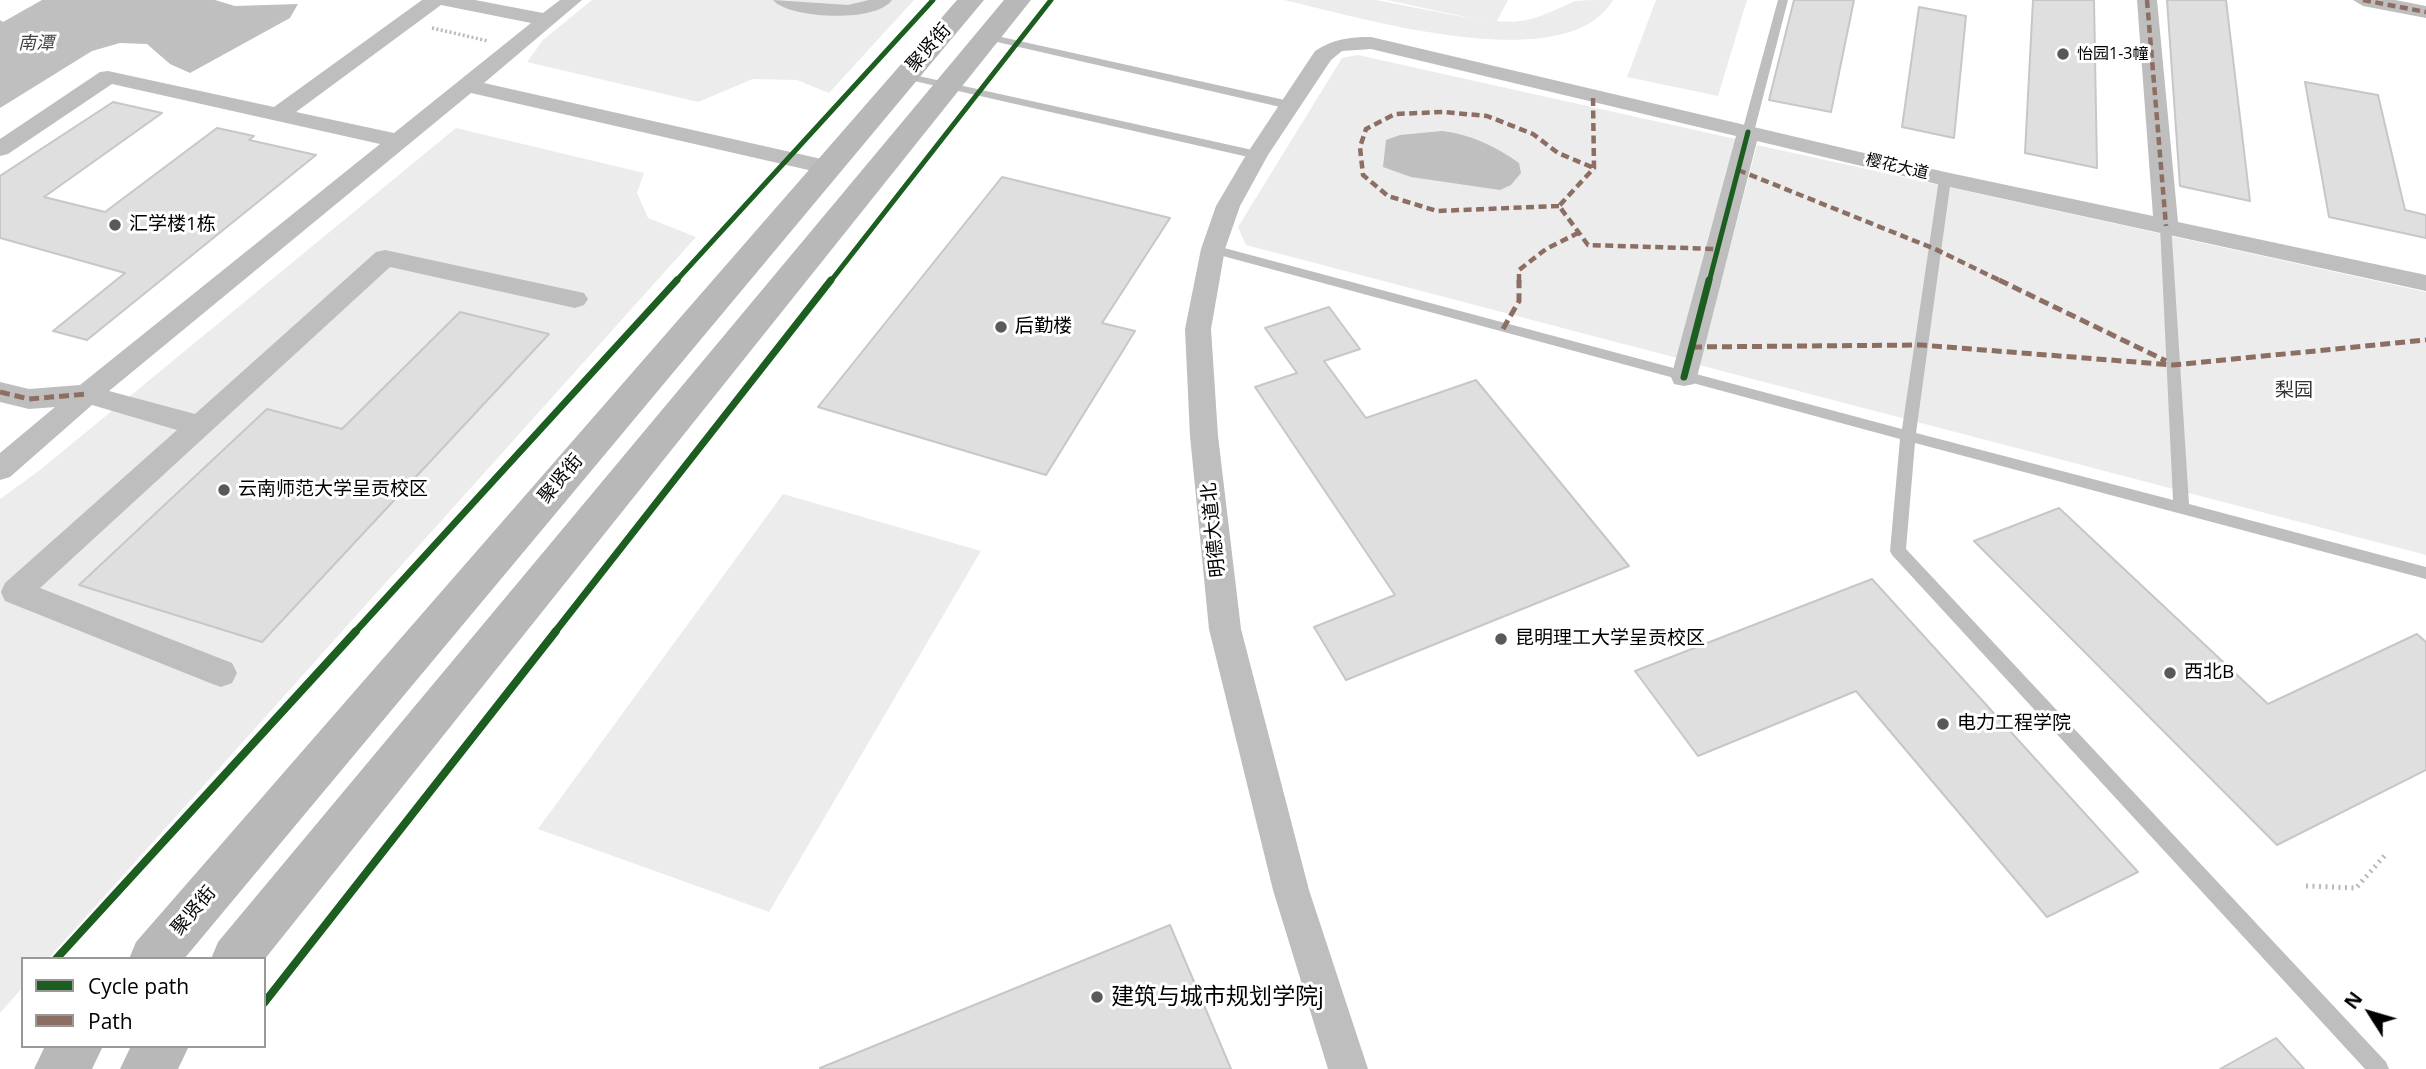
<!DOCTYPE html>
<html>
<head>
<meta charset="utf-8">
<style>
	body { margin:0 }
	#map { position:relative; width:2426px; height:1069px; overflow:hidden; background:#fff; font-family:"Open Sans",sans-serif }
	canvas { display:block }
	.legend { position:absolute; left:21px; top:957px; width:245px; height:91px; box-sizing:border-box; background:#fff; border:2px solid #999; margin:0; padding:9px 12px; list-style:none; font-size:21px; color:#000 }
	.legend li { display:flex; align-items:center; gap:14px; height:35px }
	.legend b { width:35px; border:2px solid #999 }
	.north { position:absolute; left:2335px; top:978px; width:70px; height:70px; -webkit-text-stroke:5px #fff; paint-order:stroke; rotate:307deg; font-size:19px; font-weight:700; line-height:28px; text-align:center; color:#000 }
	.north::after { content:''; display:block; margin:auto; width:24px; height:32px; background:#000; clip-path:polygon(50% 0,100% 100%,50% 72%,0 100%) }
</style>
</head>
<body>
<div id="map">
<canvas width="2426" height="1069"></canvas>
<ul class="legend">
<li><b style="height:9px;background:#1b5e20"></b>Cycle path</li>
<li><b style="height:9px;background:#8d6e63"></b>Path</li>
</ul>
<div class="north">N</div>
</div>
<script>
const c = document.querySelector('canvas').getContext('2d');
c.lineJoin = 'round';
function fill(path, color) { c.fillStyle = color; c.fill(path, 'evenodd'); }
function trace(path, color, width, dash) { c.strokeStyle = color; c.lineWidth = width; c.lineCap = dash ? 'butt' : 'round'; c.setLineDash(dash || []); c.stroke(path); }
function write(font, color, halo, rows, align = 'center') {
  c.font = font + ' "Open Sans","Noto Sans SC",sans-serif'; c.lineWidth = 6; c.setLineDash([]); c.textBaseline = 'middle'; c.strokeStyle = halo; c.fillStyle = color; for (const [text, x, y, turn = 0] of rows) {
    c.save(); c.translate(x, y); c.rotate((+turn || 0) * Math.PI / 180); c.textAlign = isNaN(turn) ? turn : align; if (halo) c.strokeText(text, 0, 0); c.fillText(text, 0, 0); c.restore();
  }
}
fill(new Path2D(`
	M592,0H914L829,93L797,80L753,79L698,102L527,62L543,40Z
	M1284,0H1376L1484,21L1387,0H1508L1497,21C1529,25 1547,13 1575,1C1584,0 1602,0 1613,0C1566,81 1356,16 1284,0Z
	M1656,0H1747L1718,96L1627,77Z
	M1358,55L1740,140L1677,358L1246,245L1238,227L1342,58Z
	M456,128L644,173L637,193L648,218L696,237L48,959H23V987L0,1013V499L40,470Z
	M1757,145L2426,292V555L1699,365Z
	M783,494L981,551L769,912L538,829Z`), '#ececec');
fill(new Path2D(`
	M42,0H215L235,6L298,4L290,18L190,73L170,64L147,44L120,43L92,51L0,108V20L3,22Z
	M1442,131C1470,134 1495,146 1519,163L1521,173L1511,185L1500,190L1411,177L1383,167L1386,140L1400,135Z`), '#bfbfbf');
const building = new Path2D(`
	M1794,0H1854L1831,112L1769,100Z
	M2033,0H2094L2097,168L2025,153Z
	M2167,0H2226L2250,201L2180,186Z
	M1919,7L1966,16L1954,138L1902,127Z
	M2305,82L2378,95L2405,210L2426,215V238L2329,217Z
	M113,102L162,113L44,197L105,212L217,128L254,136L249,140L316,155L87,340L53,331L125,273L0,238V176Z
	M1002,177L1170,218L1102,323L1135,331L1046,475L818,407Z
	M1329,307L1360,349L1324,361L1366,418L1476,380L1629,566L1346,680L1314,627L1395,595L1255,387L1297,373L1265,328Z
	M460,312L549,334L262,642L79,585L267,409L342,429Z
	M2059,508L2268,704L2417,634L2426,642V770L2277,845L1974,541Z
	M1872,579L2138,872L2047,917L1856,691L1698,756L1635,671Z
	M1170,925L1231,1069H820V1068Z
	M2276,1038L2304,1069H2220Z`);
fill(building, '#dfdfdf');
trace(building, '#c7c7c7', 2);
trace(new Path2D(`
	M432,28L488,41`), '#b9b9b9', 3.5, [2, 2.5]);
trace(new Path2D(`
	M2306,886L2356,888L2386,854`), '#b9b9b9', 5, [2, 4.5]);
fill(new Path2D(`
	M1778,0H1788L1754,132L1748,136L1742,132Z
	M988,34L1289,101L1295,105L1289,109L984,39V35Z
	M905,73L1257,151L1263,155L1257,159L901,78V74Z
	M1945,175L1951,179L1916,433L2173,500L2160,226L2161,223H2171L2189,504L2426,567V579L1915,443L1906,549L2386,1062L2389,1069H2365L1892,555L1890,551L1900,439L1208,252L1206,249L1213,245L1902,429L1939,179Z`), '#bebebe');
fill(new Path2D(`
	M422,0H475L543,13L560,0H582L484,83L826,160L834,162L838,167L834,172L826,174L471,93L109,391L195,414L376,252L385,250L584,293L588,299L584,305L575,308L390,267L40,588L232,663L237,673L232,683L221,687L210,683L5,601L1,592L5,583L177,430L92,405L10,477L0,480V453L55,407L29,409L0,402V382L29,389L80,385L380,144L112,84L8,154L0,156V139L100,72L108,71L274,107ZM441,5L531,23L394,133L296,112Z
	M773,0L848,5L869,0H892C875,24 787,18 773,0Z
	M2137,0H2157L2178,222L2426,275V291L1945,186L1757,141L1697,377L1694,384L1684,386L1674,384L1671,377L1736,136L1371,49L1342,51L1331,60L1268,155L1240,206L1225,249L1211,329L1218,436L1241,629L1309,890L1368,1069H1328L1273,890L1209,629L1190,436L1185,329L1201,249L1216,206L1246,155L1315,51C1333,39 1350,37 1371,37L1945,172L2153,216Z
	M2353,0H2395L2426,6V18L2363,6Z`), '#bebebe');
fill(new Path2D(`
	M957,0H984L184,959H129L136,942Z
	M1004,0H1031L264,960L211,959L218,942Z
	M45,1046H103L92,1069H34Z
	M131,1046H189L178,1069H120Z`), '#b8b8b8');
trace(new Path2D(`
	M2147,0L2166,226
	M2363,0L2426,12
	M1593,98L1594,168L1559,206L1588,245L1717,249
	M1738,170L1935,249L2003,282
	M1559,206L1437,211L1388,196L1363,175L1360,147L1366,129L1395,114L1443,112L1487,116L1533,134L1558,153L1594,168
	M1519,282V270L1546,249L1578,233`), '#8d6e63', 4.5, [8, 4.5]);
trace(new Path2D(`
	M1999,280L2166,361
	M1503,329L1519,301V280
	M1692,347L1921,345L2173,365L2426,340
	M0,392L29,399L87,394`), '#8d6e63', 5, [10, 5]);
trace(new Path2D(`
	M675,282L933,0
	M830,282L1051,0
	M1709,282L1748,132`), '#1b5e20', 5);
trace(new Path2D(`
	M1684,377L1709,280
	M355,632L677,280
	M555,632L831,280`), '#1b5e20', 7);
trace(new Path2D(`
	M56,959L356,631
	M264,1003L556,631`), '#1b5e20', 8);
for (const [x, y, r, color] of [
	[2063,54,7,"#595959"],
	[115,225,7,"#595959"],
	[1001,327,7,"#595959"],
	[224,490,7,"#595959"],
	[1501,639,7,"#595959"],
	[2170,673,7,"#595959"],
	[1943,724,7,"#595959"],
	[1097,997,7,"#595959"]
]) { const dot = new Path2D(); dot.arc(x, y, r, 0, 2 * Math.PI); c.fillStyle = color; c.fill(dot); trace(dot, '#fff', 2.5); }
write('16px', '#000', '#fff', [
	["怡园1-3幢",2077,54]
], 'left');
write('16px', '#000', '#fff', [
	["樱花大道",1897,167,13]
]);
write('italic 18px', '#444', '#fff', [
	["南潭",36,44]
]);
write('19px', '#000', '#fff', [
	["聚贤街",929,48,-49],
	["聚贤街",561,479,-50],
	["明德大道北",1214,530,-96],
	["聚贤街",194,911,-50]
]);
write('19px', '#000', '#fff', [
	["汇学楼1栋",129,225],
	["后勤楼",1015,327],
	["云南师范大学呈贡校区",238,490],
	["昆明理工大学呈贡校区",1515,639],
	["西北B",2184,673],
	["电力工程学院",1957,724]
], 'left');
write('19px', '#333', '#fff', [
	["梨园",2294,391]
]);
write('23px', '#000', '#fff', [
	["建筑与城市规划学院j",1111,997]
], 'left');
</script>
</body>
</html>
